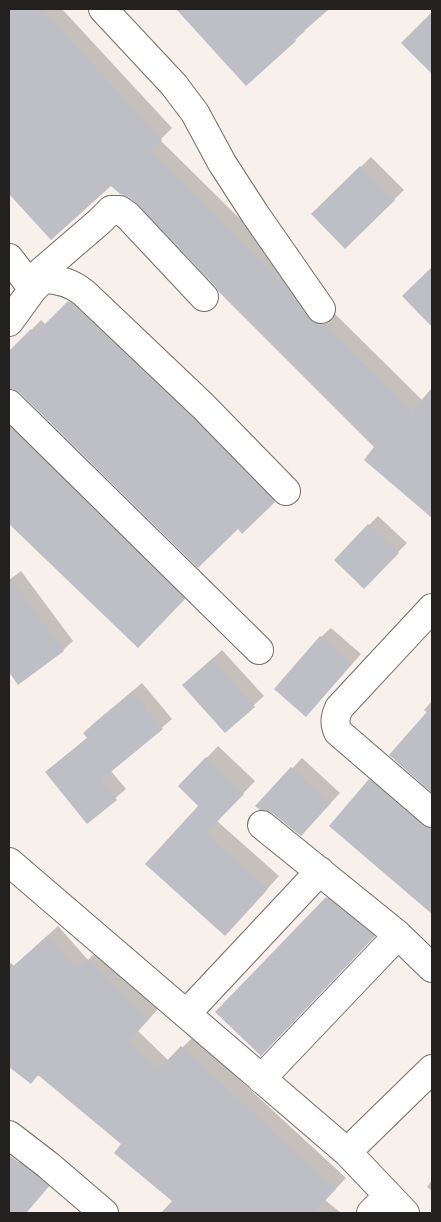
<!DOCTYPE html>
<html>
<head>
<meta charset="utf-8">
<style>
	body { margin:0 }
	#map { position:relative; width:441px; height:1222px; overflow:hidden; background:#f7f0eb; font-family:"Golos Text",sans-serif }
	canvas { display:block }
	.frame { position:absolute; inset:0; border:10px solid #23211f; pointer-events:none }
</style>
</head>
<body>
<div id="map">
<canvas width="441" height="1222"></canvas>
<div class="frame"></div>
</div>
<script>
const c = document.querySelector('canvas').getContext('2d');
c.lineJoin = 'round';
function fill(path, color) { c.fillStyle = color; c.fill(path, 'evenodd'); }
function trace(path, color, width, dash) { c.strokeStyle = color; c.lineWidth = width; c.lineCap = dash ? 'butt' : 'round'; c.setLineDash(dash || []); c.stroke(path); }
fill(new Path2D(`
	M9,9H62L172,128L160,140L296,274L326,313L335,314L423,401L432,390V517L370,463L376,447L216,286L138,203L111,185L51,239L9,192Z
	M178,9H327L304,30L305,31L295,40L246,84Z
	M432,14V73L403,43Z
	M371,157L404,190L345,247L313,214Z
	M432,268V325L404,296Z
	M79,292L283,491L242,532L238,527L21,392L14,388H9V353L41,320L46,325Z
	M9,407L194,589L138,646L9,521Z
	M378,516L407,543L364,587L369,525Z
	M21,571L73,641L63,650L18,683L9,670V580Z
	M331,628L361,654L313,707L321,637Z
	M222,650L264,696L225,731L194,675Z
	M142,683L172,719L111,771L126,789L87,822L46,772L88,737L84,733L94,723Z
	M432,701V791L391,755L428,713L424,710Z
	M218,746L255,781L217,821L279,876L237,922L147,864L200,806L180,786Z
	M302,758L340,793L310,825L257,806Z
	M382,768L432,812V911L331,826Z
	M340,885L387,923L274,1042L217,1012Z
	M58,926L88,960L98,950L159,1008L138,1031L169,1061L193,1037L346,1178L325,1200L341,1213H163L174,1201L123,1144L39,1075L31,1082L9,1065V965L11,963L14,966Z
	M29,1151L57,1177L26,1213H9V1165L13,1168Z
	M432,1180V1191L427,1187Z`), '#0003');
fill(new Path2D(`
	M9,9H41L59,29L60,28L162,140L150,150L285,285L308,318L315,323L324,324L412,411L432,388V518L364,460L374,447L219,292L215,286L137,204L129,197L120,194L111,186L51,240L9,194Z
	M176,9H329L295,39L296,41L246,86Z
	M432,12V74L401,43Z
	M360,166L395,200L345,249L311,214Z
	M432,267V327L402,296Z
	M68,301L192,417L275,502L242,534L238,529L198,568L20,393L13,389H9V351L31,329L36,333Z
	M9,426L185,599L138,648L9,524Z
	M368,524L399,553L364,589L334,560Z
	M9,577L64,651L18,685L9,672Z
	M320,636L352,664L306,717L274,689Z
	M212,659L255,707L225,733L182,685Z
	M132,692L163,729L101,780L117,800L87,824L45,772L87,738L83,733Z
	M432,706V793L389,755Z
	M206,757L244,794L206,833L268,889L225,936L145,864L198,806L178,786Z
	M291,767L331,803L301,836L272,813L265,810H260L255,806Z
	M369,779L422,825L432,828V914L329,826Z
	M326,897L375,936L261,1056L215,1012Z
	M47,936L77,969L87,959L149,1019L128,1042L158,1070L181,1046L336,1189L313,1213H161L172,1201L114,1153L121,1144L38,1075L31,1084L9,1067V970Z
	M9,1155L49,1186L26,1213H9Z`), '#bebec5');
const minor = new Path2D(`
	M103,9L174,85L195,113L222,163L255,214L321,309
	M9,258L33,289L9,322
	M28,283L100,221L111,210H120L128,216L204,297
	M33,289L43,279C59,279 72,283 84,293L203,406L286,491
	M9,404L259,650
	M432,608L339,708C335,717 334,723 338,732L432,813
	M262,825L398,935L432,968
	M9,862L347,1152L405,1213
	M186,1014L320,871
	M261,1079L398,935
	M9,1135L48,1165L104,1213
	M347,1152L432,1069
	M371,1213L388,1196`);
trace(minor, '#736c68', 30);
trace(minor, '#fff', 28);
</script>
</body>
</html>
